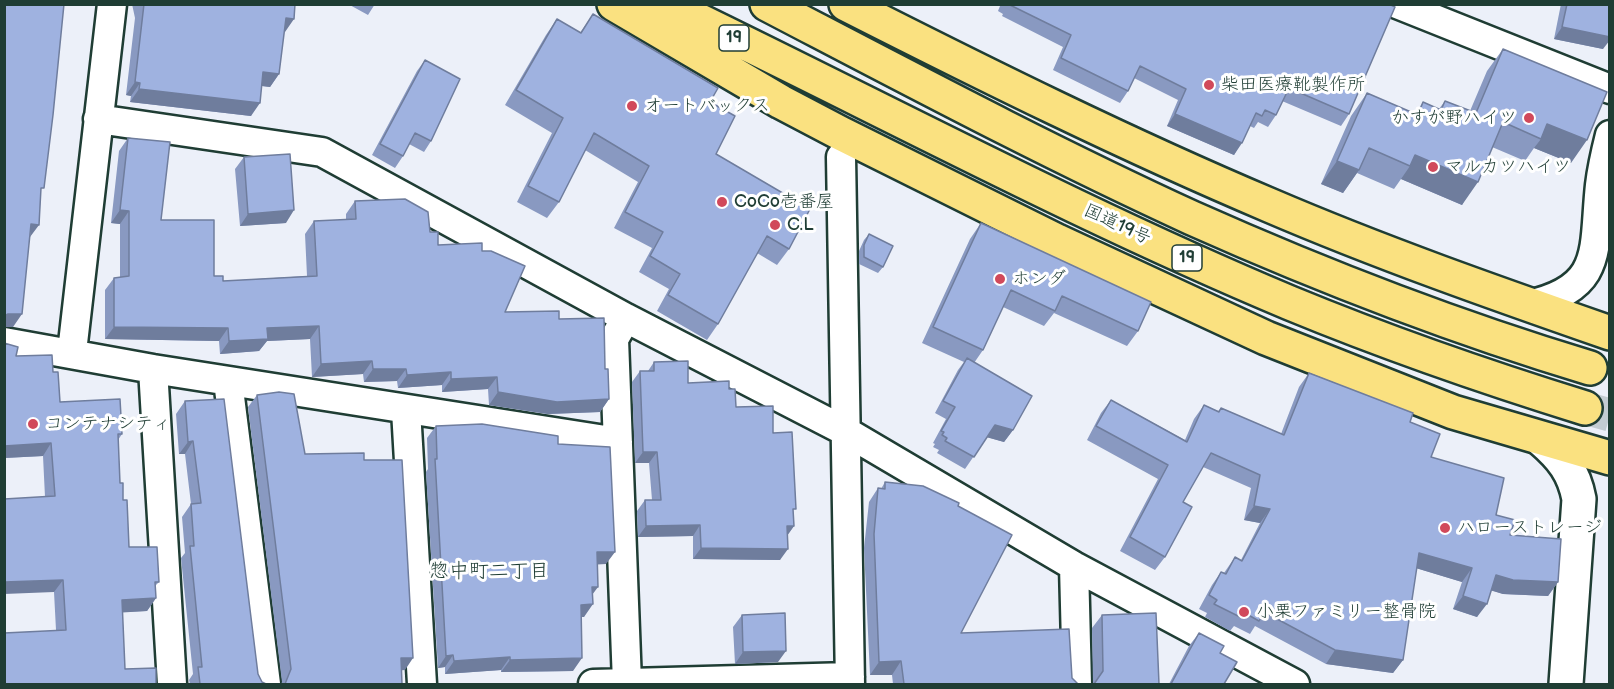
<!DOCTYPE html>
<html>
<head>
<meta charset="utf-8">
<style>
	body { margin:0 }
	#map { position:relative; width:1614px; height:689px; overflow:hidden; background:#ecf0f9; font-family:"Balsamiq Sans",sans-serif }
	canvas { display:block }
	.frame { position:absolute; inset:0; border:6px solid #1f3d34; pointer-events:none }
</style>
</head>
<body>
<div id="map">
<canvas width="1614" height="689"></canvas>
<div class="frame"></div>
</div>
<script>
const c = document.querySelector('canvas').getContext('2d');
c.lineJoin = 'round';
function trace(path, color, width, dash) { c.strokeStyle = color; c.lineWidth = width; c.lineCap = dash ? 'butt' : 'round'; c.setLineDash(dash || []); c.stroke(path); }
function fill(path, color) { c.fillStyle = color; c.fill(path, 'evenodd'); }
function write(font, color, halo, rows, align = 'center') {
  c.font = font + ' "Balsamiq Sans","Klee One",sans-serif'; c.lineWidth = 6; c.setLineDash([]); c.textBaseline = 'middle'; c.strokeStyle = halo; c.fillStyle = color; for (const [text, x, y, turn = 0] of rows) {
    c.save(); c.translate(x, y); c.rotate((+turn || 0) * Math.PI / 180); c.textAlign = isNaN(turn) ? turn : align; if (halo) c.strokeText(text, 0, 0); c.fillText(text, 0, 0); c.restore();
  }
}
trace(new Path2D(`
	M1585,408L1610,415`), '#c3ccd2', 33, [33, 16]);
const minor = new Path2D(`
	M1397,4L1610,89
	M98,119L322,152L626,318L845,431L1074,566L1295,684
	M841,157L850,684
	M1528,305C1605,288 1593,249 1600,185C1602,168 1606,151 1610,135
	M626,318L614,339L627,683
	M4,342L153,369L618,442
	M72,352L112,4
	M153,369L172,684
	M228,381L266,684
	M406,410L422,684
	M1074,566L1077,684
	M593,684L850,677`);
const tertiary = new Path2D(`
	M1541,439C1562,457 1574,472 1579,499L1566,684`);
const trunk = new Path2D(`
	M614,4L781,102L840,133L1057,241L1266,338L1453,412L1610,458
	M665,4C873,104 1077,214 1290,303C1387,343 1485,377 1585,408
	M767,4C907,77 1048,152 1192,218C1322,276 1454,327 1590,368
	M846,4C986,75 1125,144 1269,205C1381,253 1495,293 1610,333`);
trace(minor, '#1f3d34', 33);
trace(tertiary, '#1f3d34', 38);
trace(trunk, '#1f3d34', 38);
trace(minor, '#fff', 28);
trace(tertiary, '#fff', 33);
trace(trunk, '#fae180', 33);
fill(new Path2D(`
	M132,4H295L284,32L279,74L270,87L262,86L251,116L130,102L131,96L126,95L135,18Z
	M348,4H375L368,15Z
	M996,4H1389L1349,114L1341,126L1282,101L1276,115L1268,127L1258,122L1254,128L1250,126L1234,155L1167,126L1178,100L1134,78L1128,91L1120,103L1053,70L1063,47L1002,16L1003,14L998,11L1000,6Z
	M1561,4H1610L1603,49L1554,39Z
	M593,14L710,102L716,154L789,249L777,265L757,253L718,324L707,340L657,311L669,289L639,272L652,248L614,228L638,182L585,150L559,202L547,218L517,202L552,133L505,105L546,35L557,19L580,33Z
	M1503,49L1571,163L1534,148L1525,161L1492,147L1462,205L1401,179L1394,189L1357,173L1343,193L1321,184L1351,116L1367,93L1415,114L1423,102L1439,109L1445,101L1470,111L1487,71Z
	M425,60L431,141L424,152L409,144L403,156L395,168L372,155L417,71Z
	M128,138L161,220L214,276L223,281L307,276L305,234L314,221L346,220V214L355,201L430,232L438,245L482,251L505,312L559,319L605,369L609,399L600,412L548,414L489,405L488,389L442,392V385L398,388L397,381L364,382L363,374L312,377L310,339L267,341L259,351L220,354L219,341L105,339V290L114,278L120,277V224L111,223L119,151Z
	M244,157L286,223L240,226L235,169Z
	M981,223L1138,331L1127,346L1054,313L1044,326L1003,307L983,350L974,363L1013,430L1004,442L987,437L965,469L937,453L939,450L933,447L935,444L933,443L946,419L935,413L958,370L964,362L922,343L970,239Z
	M869,234L883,267L878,273L859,264V251L864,240Z
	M4,343L16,356L53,372L60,402L122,434L118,440L120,483L129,547L159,582L155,586L156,598L147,611L123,612L4,684L56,630L54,592L45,497L43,456L4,458Z
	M654,362L688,383L729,389L736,407L773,433L793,512L794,526L787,536L780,560L693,559V536L638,537L637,511L645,500H652L649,463H635L632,382L640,371H648Z
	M1309,373L1410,422L1431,457L1496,515L1510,535L1558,582L1548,596L1503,594L1491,590L1477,617L1453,609L1462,582L1416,568L1403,660L1393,673L1326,664L1255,626L1250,634L1234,626L1230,631L1205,617L1207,613L1199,609L1212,585L1221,572L1224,573L1235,557L1241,560L1260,523L1244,520L1251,488L1203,467L1183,502L1165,557L1155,570L1120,551L1158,479L1087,440L1101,413L1111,400L1185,440L1194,419L1204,405L1218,411L1221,408L1281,434L1299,387Z
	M257,395L305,454L364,460L405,670H402V684H281L282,682L248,407Z
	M185,401L258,674L262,682L266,684H190L189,680L193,674L181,558L185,553L182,517L191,504L185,454H179L176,414Z
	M436,426L558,444L606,564H597L592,595L584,617H581L573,671L501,672V670L445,674V667L438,668L426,472L428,469L427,438Z
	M885,482L958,506L961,633L1072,678L1078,684H893L892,675H870L864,548L869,502L878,488L881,489Z
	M742,615L778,662L735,664L733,627Z
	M1102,615L1159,684H1093L1092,628Z
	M1199,633L1220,653L1224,684H1169L1189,646Z`), '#8999c1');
fill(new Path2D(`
	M286,18L294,19L285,32L277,31Z
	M1562,27L1610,37V40L1603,49L1554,39Z
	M263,72L279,74L270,87L254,85Z
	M135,82L140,83L131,96L126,95Z
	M139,89L260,103L251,116L130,102Z
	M1175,114L1242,143L1234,155L1167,126Z
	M1547,124L1587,140L1571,163L1534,148L1541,139Z
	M1415,155L1478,182L1462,205L1401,179L1410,166Z
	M1337,161L1359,170L1343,193L1321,184Z
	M120,210L129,211L120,224L111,223Z
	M294,210L286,223L240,226L248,214Z
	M31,224L39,225L30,237Z
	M8,314H22L13,327H4V316Z
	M319,326L310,339L267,341L259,351L220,354L229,341L267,328Z
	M114,327L228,328L219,341L105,339Z
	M372,361L363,374L312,377L321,364Z
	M373,369H406L397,381L364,382Z
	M451,372L442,385L398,388L407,375Z
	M497,377L488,389L442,392L451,379Z
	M498,392L609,399L600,412L548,414L489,405Z
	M995,425L1013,430L1004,442L986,437Z
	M193,441L185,454H179L188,442Z
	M51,443L43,456L4,458V446Z
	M643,452H657L649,463H635Z
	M1254,506L1270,509L1260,523L1244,520Z
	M700,525L693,536L638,537L646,526Z
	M787,526H794L786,537Z
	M701,548L788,549L780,560L693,559Z
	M597,552H615L606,564L588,565Z
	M1419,553L1472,568L1462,582L1409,566Z
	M1496,575L1558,582L1548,596L1503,594L1486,589Z
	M63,580L54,592L4,594V582Z
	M592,587H598L589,599Z
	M1463,596L1487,604L1477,617L1453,609Z
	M156,598L147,611L114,613L122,600Z
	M593,604L584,617H572L581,605Z
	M1335,650L1403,660L1393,673L1326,664Z
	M786,651L778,662L735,664L743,652Z
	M453,655L445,667L438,668L446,656Z
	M510,657L501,670L445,674L454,661Z
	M401,658H413L405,670L393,671Z
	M582,658L573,671L501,672L510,660Z
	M901,661L892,675H870L879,662Z`), '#6f7d9d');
const building = new Path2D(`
	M4,4H64L53,115L44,188H41L39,225L31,224L22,314H8L4,316Z
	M144,4H295L294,19L286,18L279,74L263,72L260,103L139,89L140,83L135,82Z
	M1389,4L1395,7L1349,114L1289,88L1276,115L1265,110L1262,116L1256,113L1242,143L1175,114L1186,89L1140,66L1128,91L1061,58L1071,35L1010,5Z
	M1567,4H1610V37L1562,27Z
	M593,14L718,88L710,102L735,116L716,154L810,209L789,249L767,236L718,324L668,295L680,274L650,256L663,232L625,212L649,166L594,133L559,202L528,186L563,118L516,90L557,19L581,33Z
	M1503,49L1607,92L1587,140L1547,124L1541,139L1503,122L1478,182L1415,155L1410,166L1369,148L1359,170L1337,161L1367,93L1418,115L1423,102L1441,110L1445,101L1476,113Z
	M425,60L460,79L431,141L415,133L403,156L380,144Z
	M128,138L170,142L161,220H214V276H223V281L317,276L314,221L356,219L355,201L405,199L428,212L430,232H438V245L482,243V251H491L525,266L505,312L559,311V319L604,318L605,369H608L609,399L557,402L498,392L497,377L451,379V372L407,375L406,369H373L372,361L321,364L319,326L267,328L268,339L229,341L228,328L114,327V278L129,276V211L120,210Z
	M290,154L294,210L248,214L244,157Z
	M981,223L1151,302L1138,331L1062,296L1055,311L1011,290L983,350L933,327Z
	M869,234L893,246L883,267L864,257V245Z
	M4,343L18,347L16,356L52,355L53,372H58L60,402L120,399L122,434H118L120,483H123V500H127L129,547H157L159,582H155L156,598L122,600L125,669L156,668V684H4V633L66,630L63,580L4,582V499L55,496L51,443L4,446Z
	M967,358L1032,396L1013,430L995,425L974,457L945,441L947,438L942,435L944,432L941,431L955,407L943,401Z
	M688,361V383L729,381V389H735L736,407L773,406V433L792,432L796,509H793L794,526H787L788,549L701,548L700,525L646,526L645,500H661L657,452H643L640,371H654V362Z
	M1309,373L1413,413L1410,422L1440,434L1431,457L1504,478L1496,515L1515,520L1510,535L1561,539L1558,582L1513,580L1496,575L1487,604L1463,596L1472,568L1419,553L1403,660L1335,650L1264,612L1259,621L1243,612L1240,617L1214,604L1217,600L1209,595L1221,572L1226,574L1235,557L1242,561L1270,509L1254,506L1260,475L1211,453L1183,502L1192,507L1165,557L1130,537L1168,465L1096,426L1111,400L1187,442L1204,405L1219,412L1221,408L1284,435Z
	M279,392L294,394L305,454L364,453V460H402L413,658H401L402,684H285L291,669L257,395Z
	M224,399L258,674L262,682L266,684H200L198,667H202L190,546H194L191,504L201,503L193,441L188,442L185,401Z
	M482,424L558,436V444L610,447L615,552H597L598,587H592L593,604L581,605L582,658L510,660V657L454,661L453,655L446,656L435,459H437L436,426Z
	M885,482L923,486L959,503L958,506L1012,535L961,633L1069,629L1072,678L1078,684H904L901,661L879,662L874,534L878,488L885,489Z
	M785,613L786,651L743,652L742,615Z
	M1156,613L1159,684H1094L1103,671L1102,615Z
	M1199,633L1224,646L1220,653L1237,662L1224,684H1171Z`);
fill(building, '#9fb2e0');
trace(building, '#6f7d9d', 1.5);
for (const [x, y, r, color] of [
	[1209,85,6,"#d1495b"],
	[632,106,6,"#d1495b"],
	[1529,118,6,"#d1495b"],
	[1433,167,6,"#d1495b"],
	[722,202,6,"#d1495b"],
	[775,225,6,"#d1495b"],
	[1000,279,6,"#d1495b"],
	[33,424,6,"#d1495b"],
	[1445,528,6,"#d1495b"],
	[1244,612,6,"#d1495b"]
]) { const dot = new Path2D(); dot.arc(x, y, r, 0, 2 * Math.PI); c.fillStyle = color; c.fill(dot); trace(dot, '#fff', 2); }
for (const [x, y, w] of [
	[734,38,30],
	[1187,258,30]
]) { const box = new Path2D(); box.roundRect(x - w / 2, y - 13, w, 26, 4.5); c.fillStyle = '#fff'; c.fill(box); trace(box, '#1f3d34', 1.5); }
write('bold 16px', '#1f3d34', null, [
	["19",734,38],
	["19",1187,258]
]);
write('18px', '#1f3d34', '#fff', [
	["柴田医療靴製作所",1221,85],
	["オートバックス",644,106],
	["かすが野ハイツ",1517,118,"right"],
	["マルカツハイツ",1445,167],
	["CoCo壱番屋",734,202],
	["C.L",787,225],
	["ホンダ",1012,279],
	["コンテナシティ",45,424],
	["ハローストレージ",1457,528],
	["小栗ファミリー整骨院",1256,612]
], 'left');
write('18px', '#1f3d34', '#fff', [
	["国道19号",1117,225,25]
]);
write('20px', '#1f3d34', '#fff', [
	["惣中町二丁目",489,572]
]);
</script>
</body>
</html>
